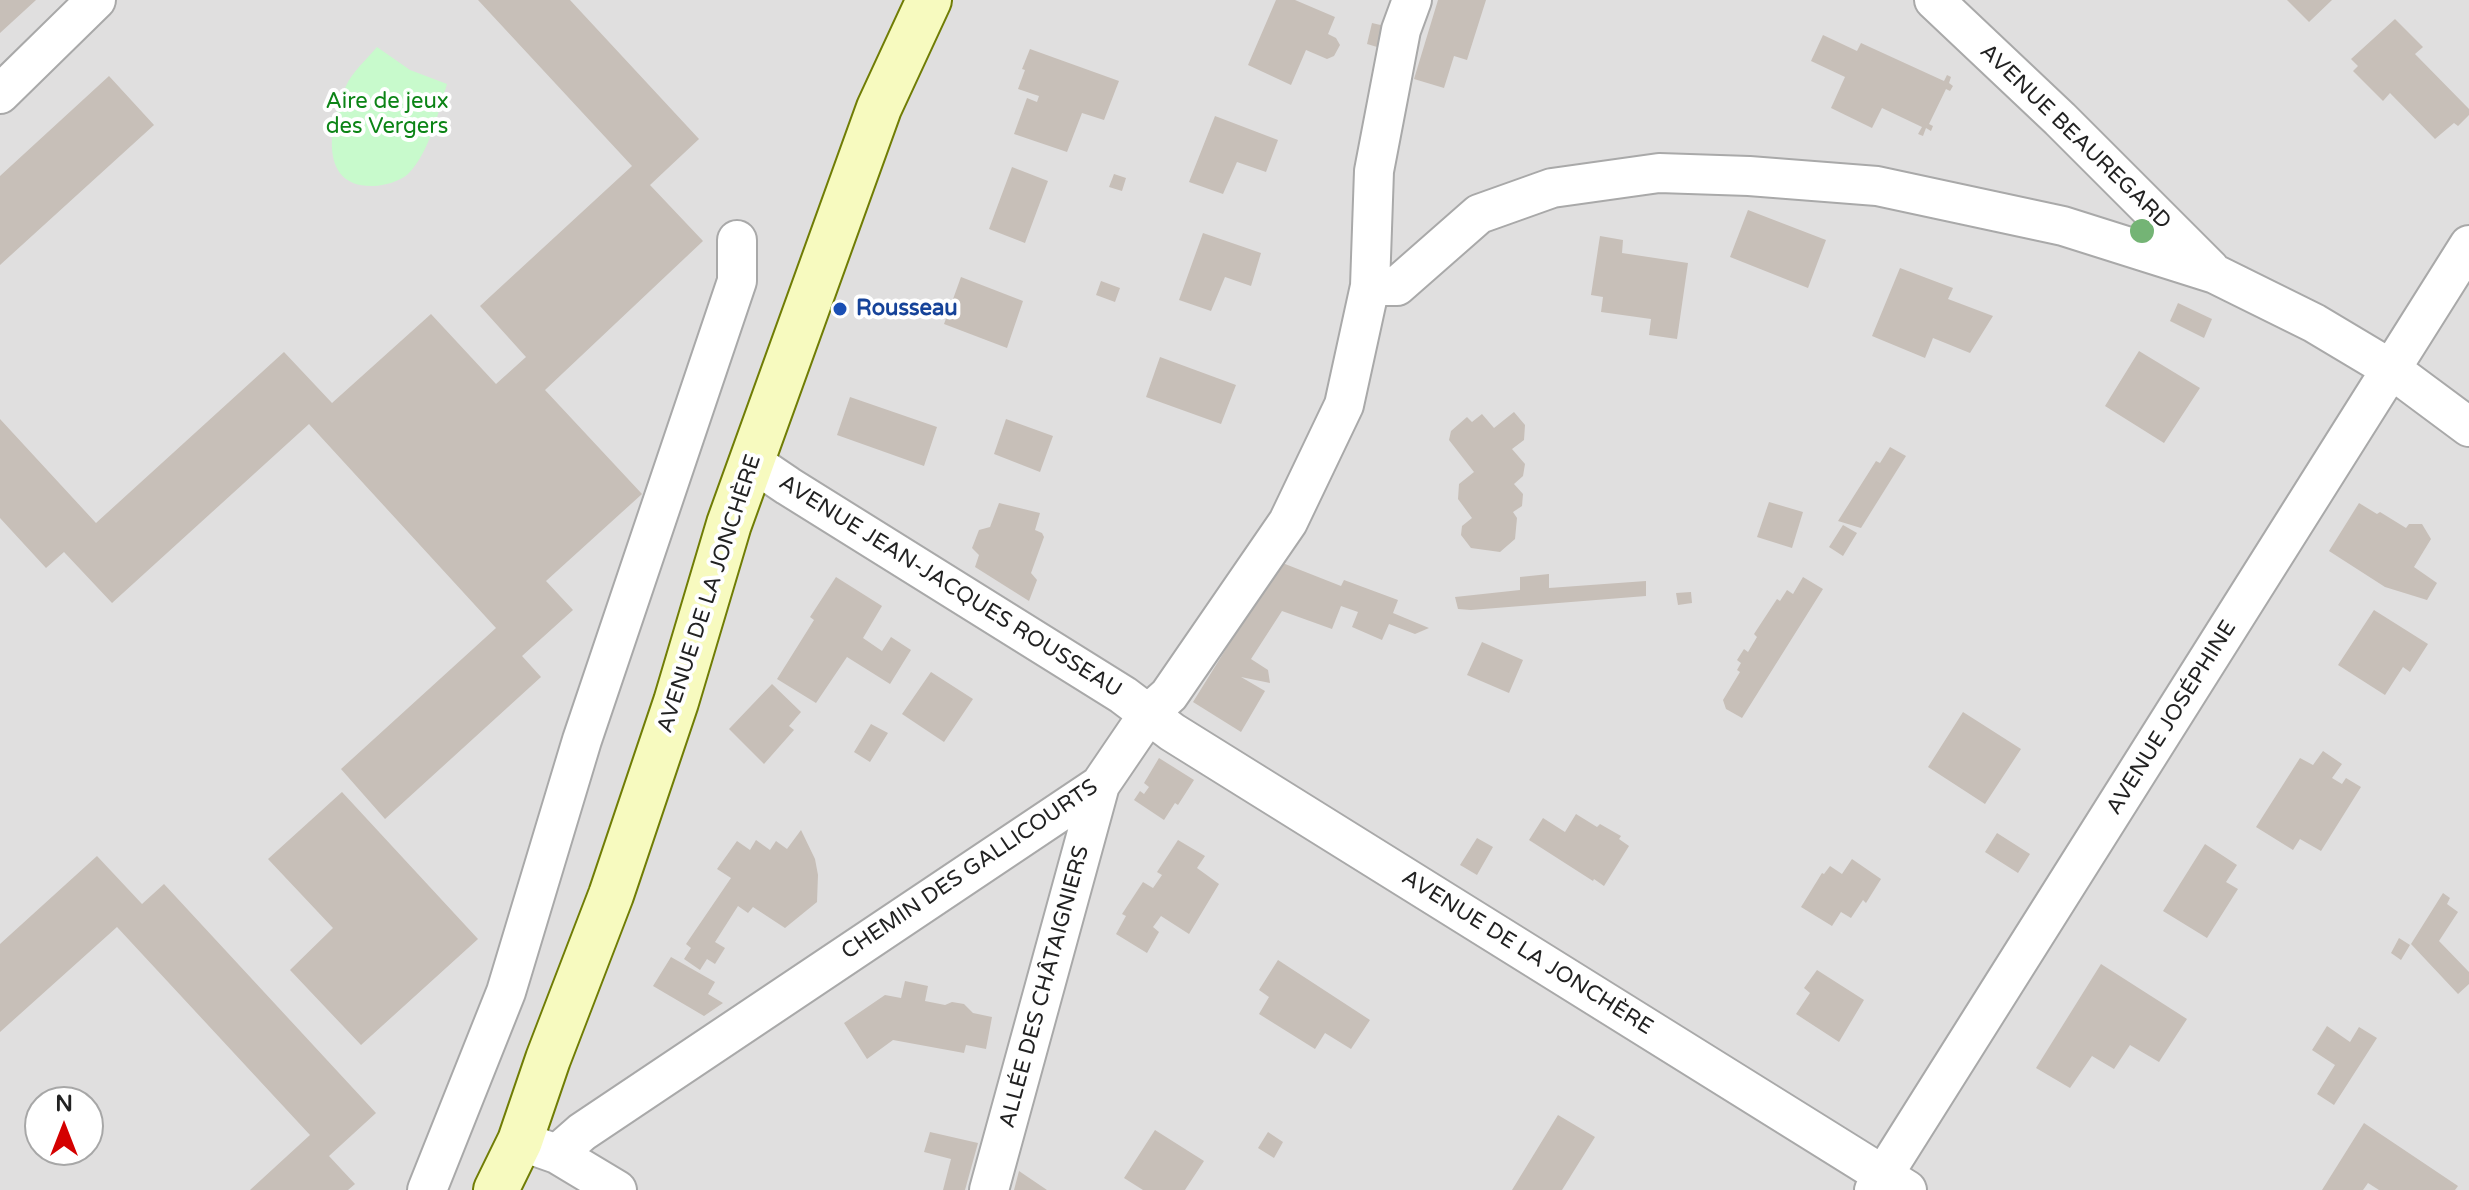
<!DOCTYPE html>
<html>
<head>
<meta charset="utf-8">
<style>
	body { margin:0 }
	#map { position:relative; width:2469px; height:1190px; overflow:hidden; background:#f2efe9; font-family:"Varela Round",sans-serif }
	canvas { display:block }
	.north { position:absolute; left:24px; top:1086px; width:80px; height:80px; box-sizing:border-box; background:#fff; border:2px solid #a7a7a7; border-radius:50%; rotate:0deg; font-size:22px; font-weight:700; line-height:32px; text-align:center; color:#222 }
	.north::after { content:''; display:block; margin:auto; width:28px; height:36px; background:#d40000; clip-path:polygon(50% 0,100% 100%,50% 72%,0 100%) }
</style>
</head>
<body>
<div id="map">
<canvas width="2469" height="1190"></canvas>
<div class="north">N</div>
</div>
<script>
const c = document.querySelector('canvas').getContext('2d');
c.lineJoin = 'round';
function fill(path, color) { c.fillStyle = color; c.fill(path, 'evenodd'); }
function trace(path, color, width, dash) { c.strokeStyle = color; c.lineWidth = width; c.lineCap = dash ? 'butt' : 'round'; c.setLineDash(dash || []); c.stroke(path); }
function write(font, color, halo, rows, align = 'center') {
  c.font = font + ' "Varela Round",sans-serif'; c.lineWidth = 8; c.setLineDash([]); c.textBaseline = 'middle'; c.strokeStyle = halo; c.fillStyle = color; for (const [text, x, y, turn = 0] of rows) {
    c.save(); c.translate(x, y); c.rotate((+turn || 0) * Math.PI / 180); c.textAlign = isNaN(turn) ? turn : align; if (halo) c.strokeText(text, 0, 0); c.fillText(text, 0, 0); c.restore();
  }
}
fill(new Path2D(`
	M0,0H2469V1190H0ZM40,1102H88V1150H40Z`), '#e0dfdf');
fill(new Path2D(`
	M377,47L410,70L447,84C438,112 430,152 408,174C401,181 383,186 374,186C316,188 330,121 346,86C352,72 367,59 377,47Z`), '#c8facc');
fill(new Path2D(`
	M0,0H36L0,33Z
	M478,0H570L699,139L650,185L703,241L545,390L642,494L546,581L573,610L522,656L541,677L385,819L341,769L496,628L309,424L112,603L64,552L46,568L0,518V419L96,523L284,352L332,403L431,314L496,384L526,357L480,306L632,166Z
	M1276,0H1295L1335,17L1328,34L1336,38L1340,45L1334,56L1327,59L1306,50L1291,85L1248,65Z
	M1438,0H1486L1467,60L1454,56L1444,88L1414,79Z
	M2287,0H2332L2309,22Z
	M2395,19L2423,47L2415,54L2469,109V115L2458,126L2454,123L2435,139L2390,93L2383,101L2353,71L2358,66L2351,59Z
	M1372,23L1389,27L1384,49L1367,44Z
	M1823,35L1857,51L1861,43L1944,81L1947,75L1951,77L1949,83L1953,86L1950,91L1946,89L1929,124L1933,126L1931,131L1926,128L1923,136L1918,134L1922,127L1882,108L1872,128L1831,108L1845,77L1811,61Z
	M1030,49L1119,81L1104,120L1082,113L1067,152L1014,134L1027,98L1037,102L1039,96L1018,89L1025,70L1022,69Z
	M109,76L154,125L0,265V176Z
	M1215,116L1278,140L1266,172L1237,162L1223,194L1189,182Z
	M1012,167L1048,181L1025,243L989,229Z
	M1114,174L1126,178L1122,191L1109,187Z
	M1748,210L1826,240L1808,288L1730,257Z
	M1203,233L1261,253L1251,286L1225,277L1211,311L1179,300Z
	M1600,236L1623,240L1622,253L1688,263L1677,339L1649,335L1651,319L1601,312L1603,297L1591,295Z
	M1900,268L1953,288L1948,299L1993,316L1970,353L1933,338L1925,358L1872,336Z
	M961,277L1023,301L1007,348L944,324Z
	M1101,281L1120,288L1115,302L1096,295Z
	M2178,303L2212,319L2204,338L2170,321Z
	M2139,351L2200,388L2164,443L2105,406Z
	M1160,357L1236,385L1221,424L1146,397Z
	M850,397L937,427L924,466L837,435Z
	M1514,412L1525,425L1524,440L1512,449L1525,464L1523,476L1514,484L1523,494L1522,506L1513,512L1517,518L1515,539L1500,552L1471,548L1461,535L1462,526L1472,518L1458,499L1459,484L1474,472L1449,440L1451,431L1467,417L1472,422L1482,414L1494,428Z
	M1006,419L1053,436L1040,472L994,454Z
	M1890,447L1906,456L1861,528L1838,521L1876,461L1880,463Z
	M1769,502L1803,512L1792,548L1757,537Z
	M999,503L1040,513L1035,530L1042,533L1044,537L1031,573L1037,580L1029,601L975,567L979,555L972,548L979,530L990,527Z
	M2359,503L2377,514L2380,512L2406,528L2409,524H2422L2431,539L2414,567L2437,583L2427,600L2385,587L2329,551Z
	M1843,525L1857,533L1843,556L1829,547Z
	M1280,562L1341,586L1344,580L1398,600L1393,613L1429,628L1415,634L1389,624L1382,640L1352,627L1358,612L1341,606L1332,629L1282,611L1251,659L1268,670L1270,683L1241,677L1265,691L1241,732L1193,702Z
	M1549,574V588L1646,581V596L1471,610L1458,609L1455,597L1520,590V577Z
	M836,577L882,606L863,638L882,651L891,637L911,650L890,684L847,657L816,703L777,679L814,620L810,617Z
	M1803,577L1823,589L1742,718L1726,709L1723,700L1740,672L1737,670L1741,663L1737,660L1744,649L1748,652L1757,637L1754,634L1777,599L1780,601L1787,590L1793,594Z
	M1691,592L1692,603L1678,605L1676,593Z
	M2374,610L2428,644L2410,672L2403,667L2385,695L2338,665Z
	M1482,642L1523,660L1509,693L1467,675Z
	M931,672L973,699L944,742L902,714Z
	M772,684L801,712L789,726L794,730L764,764L729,729Z
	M1963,712L2021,749L1985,804L1928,767Z
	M871,724L888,733L870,762L854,752Z
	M2323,751L2342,764L2332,778L2342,784L2346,778L2361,787L2321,851L2300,839L2293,850L2256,827L2300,758L2313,765Z
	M1159,758L1194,780L1178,805L1175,803L1164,820L1134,800L1140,791L1144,794L1149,787L1144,783Z
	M342,792L478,939L361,1045L290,970L333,928L268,859Z
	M1576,814L1597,827L1600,824L1621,836L1619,839L1629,846L1604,886L1594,879L1593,881L1529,840L1543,818L1565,832Z
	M801,830L815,859L818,875L817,902L785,928L753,907L748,913L738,906L715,942L725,948L715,964L707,959L700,970L684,959L691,948L686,944L731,878L717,869L737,841L750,850L756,840L770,850L776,841L787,849Z
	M1997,833L2030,854L2018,873L1985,852Z
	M1477,838L1493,847L1477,875L1460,865Z
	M1178,840L1205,856L1197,868L1219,884L1189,934L1161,916L1153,927L1159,932L1147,953L1116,934L1126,916L1122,914L1143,882L1153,888L1162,875L1157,872Z
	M2205,844L2237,865L2226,882L2238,889L2207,938L2163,911Z
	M97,856L142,904L164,884L376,1113L329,1156L355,1184L348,1190H250L310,1135L117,927L0,1032V944Z
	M1852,859L1881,879L1866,903L1863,900L1851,918L1841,912L1832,926L1801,907L1822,873L1824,874L1830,866L1842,874Z
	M2443,893L2450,898L2447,904L2458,912L2439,941L2469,972V984L2458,994L2411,944Z
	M2399,938L2410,945L2401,960L2391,953Z
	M671,957L715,982L708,994L723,1003L704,1016L653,986Z
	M1278,960L1370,1020L1351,1049L1325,1033L1315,1049L1259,1014L1269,997L1259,990Z
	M2101,964L2187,1019L2159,1062L2130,1045L2114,1069L2092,1056L2070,1088L2036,1068Z
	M1817,970L1864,1000L1839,1042L1796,1014L1810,993L1804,988Z
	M905,981L928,986L925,1001L945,1005L952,1002L964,1004L973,1013L992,1017L986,1049L966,1045L964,1053L893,1040L867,1059L844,1023L885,995L901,998Z
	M2327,1026L2350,1042L2359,1027L2377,1038L2334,1105L2317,1094L2335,1065L2312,1050Z
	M1558,1115L1595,1137L1562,1190H1512Z
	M2364,1123L2458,1186L2455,1190H2379L2368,1183L2363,1190H2322Z
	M1155,1130L1204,1161L1185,1190H1143L1124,1178Z
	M930,1132L978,1143L965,1190H943L951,1159L924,1152Z
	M1268,1132L1283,1142L1274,1158L1258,1148Z
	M1019,1171L1047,1190H1014Z`), '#c7bfb8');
const street = new Path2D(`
	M1934,0L2060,119L2210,269
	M0,94L96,0
	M1370,286H1397L1479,214L1552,188L1659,173L1749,176L1877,186L2063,226L2215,274L2314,323L2391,369L2469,427
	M751,461L788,486L1123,695L1172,732L1907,1190
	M520,1141L557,1154L582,1132L1100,785L1149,713L1169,695L1288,522L1344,405L1370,286L1374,171L1401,30L1412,0
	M557,1154L617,1190
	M427,1190L506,992L582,740L737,281V240
	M989,1190L1100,785
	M1874,1190L2469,245`);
const secondary = new Path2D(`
	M496,1190L520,1141L548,1059L611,895L676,702L729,524L879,108L929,0`);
trace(street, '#a9a9a9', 42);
trace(secondary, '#707d05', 48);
trace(street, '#fff', 38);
trace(secondary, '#f7fabf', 44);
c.fillStyle = '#74b475';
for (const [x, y] of [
	[2142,231]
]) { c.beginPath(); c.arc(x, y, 12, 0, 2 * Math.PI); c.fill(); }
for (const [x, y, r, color] of [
	[840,309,8,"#1a4fb4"]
]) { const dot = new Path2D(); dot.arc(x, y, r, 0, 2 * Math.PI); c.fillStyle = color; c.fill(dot); trace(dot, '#fff', 3); }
write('22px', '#0c8416', '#fff', [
	["Aire de jeux",387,102],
	["des Vergers",387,127]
]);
write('22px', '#222', '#fff', [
	["AVENUE BEAUREGARD",2075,137,44],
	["AVENUE JEAN-JACQUES ROUSSEAU",950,587,32],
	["AVENUE DE LA JONCHÈRE",710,594,-72],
	["AVENUE JOSÉPHINE",2172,718,-58],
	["CHEMIN DES GALLICOURTS",970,870,-34],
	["AVENUE DE LA JONCHÈRE",1527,953,32],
	["ALLÉE DES CHÂTAIGNIERS",1045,987,-75]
]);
write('bold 22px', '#164399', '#fff', [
	["Rousseau",856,309]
], 'left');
</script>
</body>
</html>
